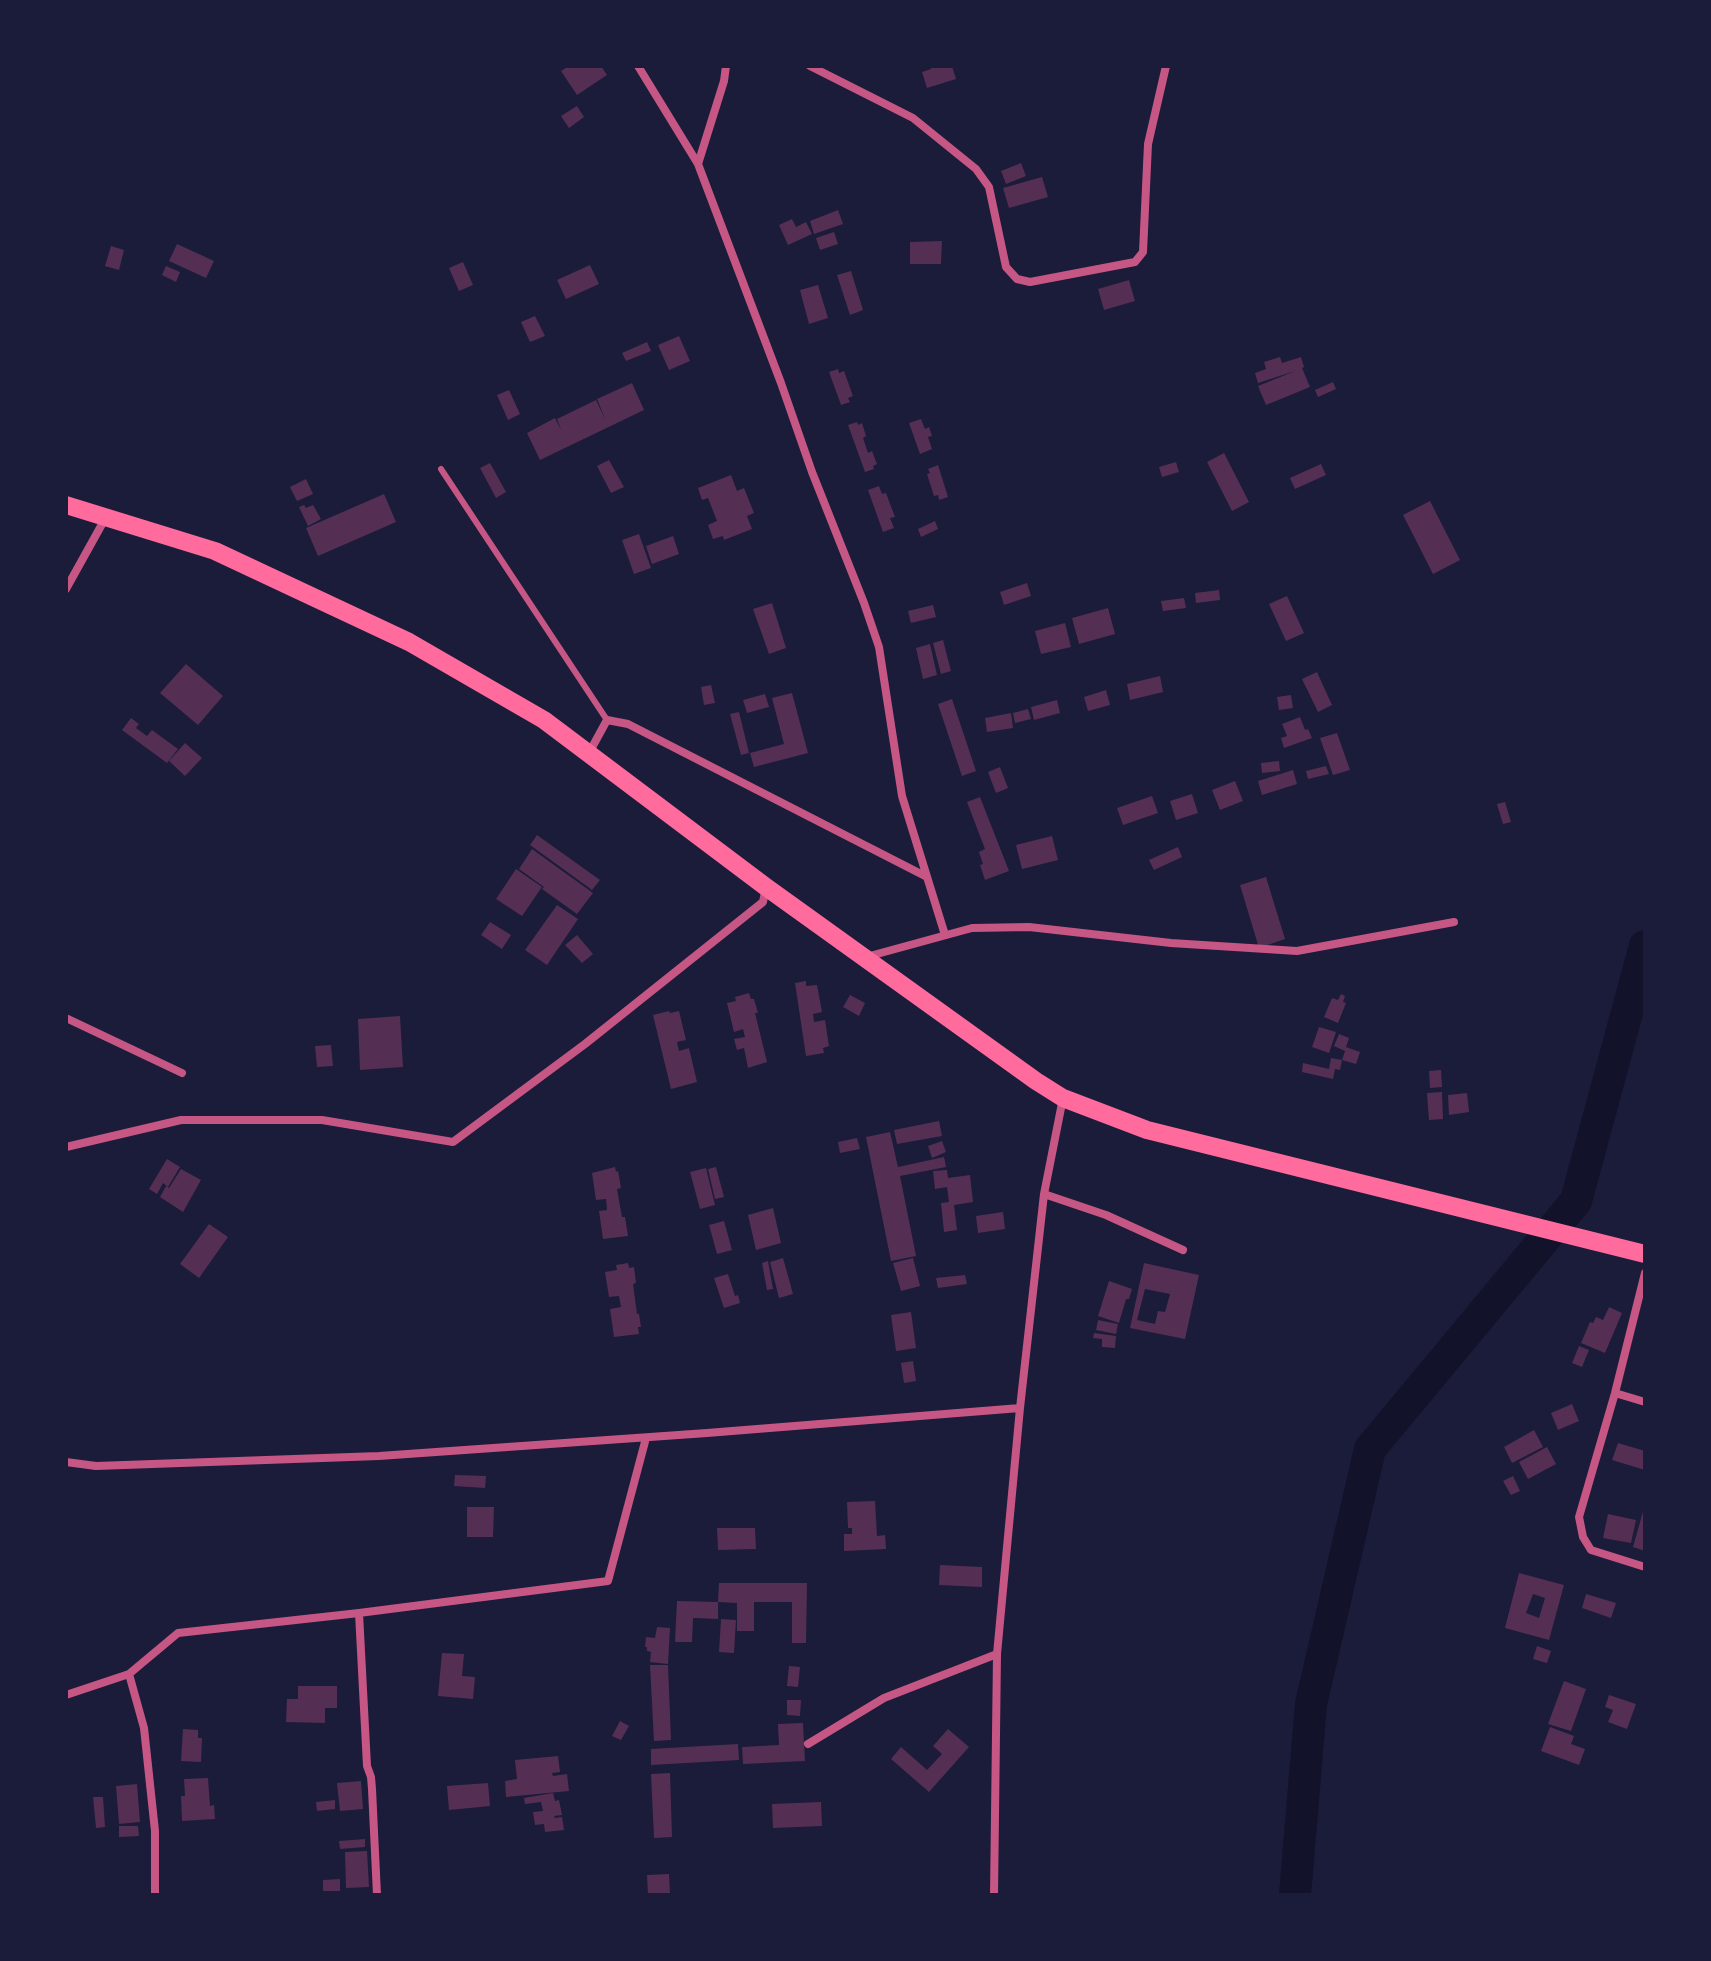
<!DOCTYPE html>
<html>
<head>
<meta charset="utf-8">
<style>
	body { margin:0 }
	#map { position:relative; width:1711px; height:1961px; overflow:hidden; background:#1b1b3a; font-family:Karla,sans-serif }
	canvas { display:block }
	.frame { position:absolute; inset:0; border:68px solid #1b1b3a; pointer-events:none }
</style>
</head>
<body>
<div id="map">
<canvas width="1711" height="1961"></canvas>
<div class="frame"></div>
</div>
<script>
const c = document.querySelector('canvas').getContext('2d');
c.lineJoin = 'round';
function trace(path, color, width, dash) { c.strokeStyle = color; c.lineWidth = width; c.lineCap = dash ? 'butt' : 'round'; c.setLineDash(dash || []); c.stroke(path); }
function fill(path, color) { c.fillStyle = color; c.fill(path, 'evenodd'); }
trace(new Path2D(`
	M1295,1895L1311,1704L1370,1449L1576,1201L1645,946`), '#12122b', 32);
fill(new Path2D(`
	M569,66H601L607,75L577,95L561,71Z
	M931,66H952L956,79L927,88L922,72L931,69Z
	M577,106L584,117L569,128L561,116Z
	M1021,163L1026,176L1006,184L1001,171Z
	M1042,177L1048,197L1009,208L1003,188Z
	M838,210L843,224L814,234L810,221Z
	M792,219L796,227L806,222L812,234L788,245L779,225Z
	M834,232L838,244L820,250L816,238Z
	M942,241L941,264H910V242Z
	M177,244L214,261L206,278L169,261Z
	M111,246L124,250L119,270L105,266Z
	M463,262L473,285L459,291L449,268Z
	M590,265L599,284L566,299L557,280Z
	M166,266L180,272L176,282L162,275Z
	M851,271L863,310L850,315L837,275Z
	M1129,280L1135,301L1104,310L1098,289Z
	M818,285L828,318L809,324L800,290Z
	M535,316L545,336L530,342L521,322Z
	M679,336L690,361L669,370L658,345Z
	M647,342L651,351L626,361L622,353Z
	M1280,357L1282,363L1301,357L1304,367L1302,368L1310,387L1266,405L1258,386L1295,371L1258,383L1255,373L1266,369L1264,362Z
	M838,369L839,373L844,371L853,396L848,398L850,402L841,405L829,372Z
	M1333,382L1336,389L1318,397L1315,390Z
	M632,383L644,410L540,460L527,433L555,418L561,430L557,419L596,400L606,421L597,399Z
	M509,390L520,414L508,420L497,395Z
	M921,419L925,429L929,427L932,436L928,437L932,449L920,454L909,423Z
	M857,422L858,425L862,423L866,436L863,438L868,453L872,451L877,464L873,466L874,469L865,472L848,425Z
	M1224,453L1249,502L1232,511L1207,462Z
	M609,460L624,487L611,493L597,466Z
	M1176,462L1179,472L1162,477L1159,467Z
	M490,463L506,492L496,498L480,468Z
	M1321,464L1326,475L1295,489L1290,478Z
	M938,465L948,497L939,500L938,495L934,496L927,474L930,473L928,469Z
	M731,475L737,491L744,488L754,513L747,516L752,529L724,540L723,536L713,539L708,525L717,521L708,498L702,500L698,488Z
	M306,479L313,494L297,501L290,487Z
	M879,486L882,494L886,493L895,517L890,518L894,528L883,532L868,490Z
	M384,494L396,522L318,556L306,528Z
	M1430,501L1460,560L1433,574L1403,515Z
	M304,505L306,508L313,505L321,519L308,526L299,507Z
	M935,521L938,529L921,537L918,529Z
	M639,534L651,568L634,574L622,540Z
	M673,536L679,554L652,564L646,546Z
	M1027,583L1031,596L1004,605L1000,592Z
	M1219,590L1220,600L1196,603L1195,593Z
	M1287,596L1304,633L1286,641L1269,604Z
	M1184,598L1186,608L1163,611L1161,601Z
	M772,603L786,648L769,654L753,609Z
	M933,605L936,617L911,623L908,611Z
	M1108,608L1115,634L1079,644L1072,618Z
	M1065,623L1071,647L1041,654L1035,631Z
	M943,640L951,671L941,674L933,643Z
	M930,644L937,675L923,679L916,648Z
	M186,664L223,696L198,725L160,693Z
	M1317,672L1332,705L1318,712L1302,679Z
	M1160,676L1163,692L1130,700L1127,684Z
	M711,685L715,703L704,705L701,687Z
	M1106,690L1110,705L1088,711L1084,697Z
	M792,693L808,753L754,767L750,753L784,744L772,698Z
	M765,694L769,707L747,713L743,700Z
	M1291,695L1293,708L1279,710L1277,697Z
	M952,699L976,771L962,776L938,704Z
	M1057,700L1060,713L1034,720L1031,707Z
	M1028,709L1031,719L1015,723L1013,713Z
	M739,712L749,753L741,755L730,714Z
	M1011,713L1013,728L987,732L985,718Z
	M1300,717L1305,730L1308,729L1312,738L1284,748L1281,738L1287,736L1282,724Z
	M131,718L139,724L136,728L147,736L152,730L178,749L167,763L122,730Z
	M1337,733L1350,770L1333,775L1320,738Z
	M185,743L202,758L185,776L169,761Z
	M1279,761L1280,771L1262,773L1261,763Z
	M1326,766L1329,774L1308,779L1306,771Z
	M1000,767L1008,788L996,793L988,772Z
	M1293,770L1297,784L1262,795L1258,781Z
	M1235,781L1243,801L1220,810L1212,790Z
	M1192,794L1198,813L1176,820L1170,801Z
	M1152,796L1158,813L1123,825L1117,808Z
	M980,797L1009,871L985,880L980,865L983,864L979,852L985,849L967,802Z
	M1505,802L1511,822L1503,824L1497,804Z
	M537,835L600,880L592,890L530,845Z
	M1052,836L1058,860L1022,869L1016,845Z
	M1178,847L1182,857L1154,870L1149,860Z
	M532,849L593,893L577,914L542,889L544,887L519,869Z
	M516,869L542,887L522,916L496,899Z
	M1266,877L1285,939L1259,948L1240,885Z
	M557,905L578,919L547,965L525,950Z
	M490,922L511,935L502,949L481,935Z
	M577,935L593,954L582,963L565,945Z
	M806,981V986L817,985L822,1012L813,1014L814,1022L825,1020L829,1046L823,1048L824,1053L806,1056L795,983Z
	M749,993L751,999H754L758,1013H755L767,1062L748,1068L744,1048L737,1050L734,1039L745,1037L743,1029L734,1032L727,1003L736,1001L735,997Z
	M1341,994L1345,996L1343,1002L1346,1003L1338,1023L1324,1017L1332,998L1338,1000Z
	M850,995L865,1003L859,1016L843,1007Z
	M669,1011L670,1013L679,1011L686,1040L677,1042L679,1051L689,1048L697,1082L671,1089L653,1015Z
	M400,1016L403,1067L360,1070L358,1019Z
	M1319,1027L1336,1032L1329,1053L1312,1047Z
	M1339,1034L1349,1038L1346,1047L1360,1052L1356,1064L1342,1060L1345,1051L1334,1046Z
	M331,1045L333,1066L317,1067L315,1046Z
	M1331,1058L1342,1060L1340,1070L1335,1069L1333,1079L1302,1072L1303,1063L1329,1069Z
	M1441,1070L1442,1087L1430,1088L1429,1071Z
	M1442,1092L1443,1119L1429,1120L1427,1093Z
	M1467,1093L1469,1112L1449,1115L1448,1095Z
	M939,1121L942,1136L897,1144L894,1130Z
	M890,1132L898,1167L944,1157L946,1167L900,1176L916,1256L891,1261L866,1137Z
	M857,1138L860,1149L840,1153L838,1142Z
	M942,1141L946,1152L932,1158L928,1146Z
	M167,1159L180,1167L168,1187L163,1183L157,1194L149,1189Z
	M615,1167L616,1172L618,1171L621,1188L617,1189L622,1217H625L628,1236L603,1239L599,1211L607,1210L606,1199L596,1200L592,1173Z
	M716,1167L724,1197L715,1199L708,1169Z
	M706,1168L715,1205L700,1209L690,1172Z
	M181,1169L201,1180L183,1212L160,1197L166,1186L169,1188Z
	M947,1170L948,1178L970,1175L973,1202L954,1205L957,1230L944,1232L941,1203L949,1202L947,1187L935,1189L933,1171Z
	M773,1208L781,1243L756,1250L748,1215Z
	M1003,1212L1005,1229L978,1233L976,1216Z
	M724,1221L732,1250L717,1254L709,1225Z
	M209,1224L228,1237L199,1278L180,1264Z
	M783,1258L793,1294L779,1298L770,1262Z
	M913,1258L920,1286L901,1291L893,1263Z
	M768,1261L773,1289L767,1290L762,1263Z
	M628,1263L629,1268L634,1267L636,1283L633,1284L637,1314H639L641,1327H638L639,1334L614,1337L610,1309L621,1307L619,1296L609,1297L605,1272L617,1270L616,1265Z
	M1144,1263L1199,1275L1185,1339L1130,1328ZM1145,1289L1170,1294L1165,1312L1158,1311L1155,1324L1137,1320Z
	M728,1274L735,1296L738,1295L740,1303L724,1308L714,1278Z
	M965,1275L967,1284L938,1288L936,1278Z
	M1109,1281L1132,1289L1129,1299H1126L1119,1323L1098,1316Z
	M1609,1307L1622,1313L1605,1353L1581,1343L1590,1322L1593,1323L1596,1317L1603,1320Z
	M911,1312L916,1348L896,1351L891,1315Z
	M1098,1320L1118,1324L1116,1334L1096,1330Z
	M1094,1333L1116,1336L1115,1348L1102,1347V1339L1093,1338Z
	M1579,1346L1589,1350L1582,1367L1572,1363Z
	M913,1361L916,1381L904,1383L901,1363Z
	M1572,1404L1579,1421L1558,1430L1551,1413Z
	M1534,1430L1543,1447L1512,1463L1504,1447Z
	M1618,1443L1645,1451V1470L1612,1460Z
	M1547,1447L1556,1464L1528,1479L1519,1462Z
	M455,1475L486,1476L485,1488L454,1486Z
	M1513,1476L1520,1491L1511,1495L1503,1481Z
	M875,1501L877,1536L885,1535L886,1549L844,1551V1534H852V1528H848L847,1502Z
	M467,1507H494L493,1537H467Z
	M1644,1508H1645V1551L1633,1547Z
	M1608,1514L1636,1520L1631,1543L1603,1538Z
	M717,1528H755L756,1549L718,1550Z
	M940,1565L982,1567V1587L939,1585Z
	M1519,1573L1564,1585L1549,1640L1505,1628ZM1533,1594L1545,1598L1539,1618L1526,1613Z
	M719,1583H807L806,1643H792V1602H754V1631H737V1603L718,1602Z
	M1586,1594L1616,1603L1611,1618L1582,1608Z
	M677,1601L718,1602V1619L693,1618L692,1642H675Z
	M721,1619L736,1620L734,1653L719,1652Z
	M657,1627L670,1628L668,1664L650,1662L651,1652L647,1651V1647H645L646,1637L655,1638Z
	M1537,1646L1551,1651L1547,1663L1533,1659Z
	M442,1653L464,1654L462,1676L475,1677L473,1699L438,1696Z
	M650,1665H668L671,1740L654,1741Z
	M789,1666L800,1667L798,1687L787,1686Z
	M1564,1681L1586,1689L1571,1731L1548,1724Z
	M298,1686H337V1708H325V1723L286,1722L287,1699H298Z
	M1609,1695L1636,1704L1627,1729L1608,1722L1613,1710L1605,1707Z
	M787,1700H801L800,1716L787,1715Z
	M620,1721L629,1726L621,1740L612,1736Z
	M803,1723L805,1761L743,1764L742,1747L779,1745L778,1724Z
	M1550,1727L1574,1736L1571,1744L1585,1749L1579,1765L1541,1751Z
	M183,1729L198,1730V1738H202L201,1762L181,1761Z
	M948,1729L969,1747L929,1792L891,1759L901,1747L927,1770L942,1754L933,1746Z
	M738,1744L739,1760L651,1765V1749Z
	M558,1756L560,1772L552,1773L553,1776L567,1774L569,1791L506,1797L505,1781L517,1779L515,1760Z
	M670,1773L672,1837L654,1838L651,1774Z
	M208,1778L210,1806L214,1805L215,1819L182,1821L181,1796H185L184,1779Z
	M361,1781L363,1809L340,1811L337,1783Z
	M488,1783L490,1806L449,1810L447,1786Z
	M137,1784L140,1822L119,1824L116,1786Z
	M553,1793L555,1801L559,1800L562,1815L554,1816L555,1818L562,1817L564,1830L545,1832L544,1824L535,1825L533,1812L543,1811L541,1802L525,1804L524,1798Z
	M93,1797H103L105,1827L96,1828Z
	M335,1800V1809L317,1811L316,1802Z
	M821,1802L822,1826L773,1828L772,1804Z
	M119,1826H138L139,1836L119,1837Z
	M365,1839V1847L340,1849L339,1841Z
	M367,1851L369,1887L346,1888L345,1852Z
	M669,1874L670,1895H648L647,1875Z
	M340,1879V1891H323V1880Z`), '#542f53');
trace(new Path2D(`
	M441,469L607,720`), '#c65784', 6);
trace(new Path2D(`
	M638,66L698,164
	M726,66L724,81L698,164L781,383L812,472L864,603L879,647L902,796L945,935
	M810,66L913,118L976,169L989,187L1006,267L1017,279L1030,282L1135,262L1143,252L1148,144L1166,66
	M66,589L106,517
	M589,753L607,720L628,724L927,877
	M866,957L972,928L1029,927L1171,943L1297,951L1454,922
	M66,1018L182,1073
	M66,1147L181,1120H322L453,1142L585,1044L763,902L766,887
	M1044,1194L1106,1215L1183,1250
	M1645,1273L1615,1393L1579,1517L1583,1537L1591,1550L1645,1567
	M1615,1393L1645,1402
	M66,1462L96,1466L379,1456L707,1433L1020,1408
	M359,1613L367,1766L371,1777L372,1789L377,1895
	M129,1674L144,1728L155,1831V1895
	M66,1695L129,1674L178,1633L359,1613L608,1581L646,1438
	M808,1744L884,1698L997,1654
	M994,1895L997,1654L1020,1408L1044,1194L1063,1098`), '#c65784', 8);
trace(new Path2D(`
	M66,505L215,551L409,642L544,720L766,887L1036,1081L1063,1098L1147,1130L1645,1254`), '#ff6b9d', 18);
</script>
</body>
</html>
